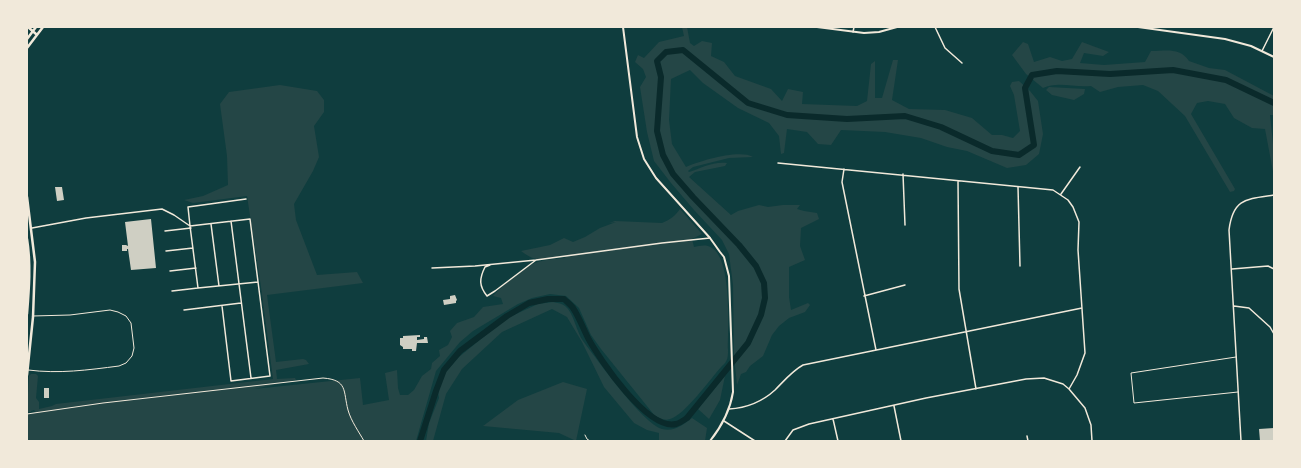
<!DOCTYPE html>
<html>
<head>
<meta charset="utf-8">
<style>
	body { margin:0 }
	#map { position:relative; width:1301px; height:468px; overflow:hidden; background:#0f3d3e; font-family:"Asap Condensed",sans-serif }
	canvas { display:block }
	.frame { position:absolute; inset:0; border:28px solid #f1e9da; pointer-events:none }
</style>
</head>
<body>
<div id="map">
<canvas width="1301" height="468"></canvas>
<div class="frame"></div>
</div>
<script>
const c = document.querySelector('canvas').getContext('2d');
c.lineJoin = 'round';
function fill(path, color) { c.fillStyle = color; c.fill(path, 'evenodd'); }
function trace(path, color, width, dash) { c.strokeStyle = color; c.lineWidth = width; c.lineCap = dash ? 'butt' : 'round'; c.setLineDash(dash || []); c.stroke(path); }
fill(new Path2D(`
	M682,27H687L690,43L694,46L702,41L712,43L711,56L724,62L735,76L771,89L782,101L788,89L803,92L802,104L857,106L867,101L871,64L875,61V98H882L893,60H898L892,100L909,109L945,110L972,118L992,135H1002L1013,138L1020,131L1014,95L1010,86L1012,82L1019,81L1030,91L1038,101L1043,134L1039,154L1026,165L1007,168L967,151L947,147L921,138L885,132L841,130L831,145L818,144L807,132L787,129L784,153L781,154L779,136L769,123L738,108L703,83L690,70L671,79L669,120L672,144L686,167C700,161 739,149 753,157L729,158L693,167L688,171L689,172C701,168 714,161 727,163L725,166L695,172L689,177L731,215L738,211L759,205L768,207L783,205H800L797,209L804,211L817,213L819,219L801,228L800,246L805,260L789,267V297L791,310L808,303L810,305L805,312L789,318L779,326L772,335L763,356L750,366L746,372L741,374L737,385L734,356L733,285L729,254L722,240L694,210L671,183L654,161L647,132L640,87L646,77L643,69L635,62L638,55L644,58L659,42L684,36Z
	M1023,42L1028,44L1034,62L1050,57L1062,61L1072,59L1082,42L1109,52L1103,56L1084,53L1080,63L1104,65L1145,62L1151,51C1166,51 1180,47 1189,61L1209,68L1225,70L1274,96V115H1270L1274,153V177L1265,129L1252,128L1234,118L1225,104L1208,101L1197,103L1191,114L1235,189L1234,191L1230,192L1185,116L1158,91L1143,85L1118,87L1100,92L1091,86C1075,88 1058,81 1043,88L1026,74L1012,55Z
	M280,85L317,91L324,100V112L314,126L319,157L313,171L294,204L296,220L317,275L357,272L363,283L267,295L276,362L303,359L306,360L309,364L276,370L277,379L295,378L296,380L254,389L360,378L363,405L389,400L385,373L397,370L398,388L400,395H408L414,390L422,376L431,369L432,363L440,356L439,350L448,345L452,337L450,331L457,323L474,317L483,307L503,304L501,298L493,296C502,286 523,268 535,263C545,259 556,259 566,258L563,256C543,259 538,264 521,251L550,245L564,238L573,242L585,237L600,228L616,222L609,223L615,221L662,223C670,220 675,216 680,209L702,234L692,239L694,247C700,246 706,244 712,248C732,260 728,327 728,350C728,357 728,361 722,366C711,378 684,416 670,419C664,421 660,418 655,416L601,349L591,335L579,308L566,296L550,294L532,298L518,304L473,331L460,342L436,371L416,441H27V414L36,412L34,410L31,411V412H27L29,376L31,374H36L38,376L36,398L39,402V409L52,406L56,404L273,379L261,287L247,196L193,203L184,200L203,196L228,185L227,156L220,104L229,92Z
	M1049,87L1085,89L1084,94L1074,100L1052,95L1046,90Z
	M553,302C557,303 561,303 565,306C574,313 576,331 583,341C597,359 642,423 662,429C674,432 683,425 692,418L707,428L705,441H659V433L647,430L634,423L604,387L582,342L567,317L552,309L502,332L462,369L446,394L433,441H426L429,423L439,398L438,391L445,373L459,357L505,319L538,304Z
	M725,376L720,400L709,419L698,409Z
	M563,382L587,389L576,441L559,433L483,426L518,400Z`), '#244646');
trace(new Path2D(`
	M420,441L436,391L444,370L460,351L507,316L529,303L548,299H564C567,302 571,305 573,308C579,317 583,328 588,338C600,360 648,431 676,424C680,423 684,420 687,418L748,343L761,315L765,298L764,283L756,266L739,245L693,197L673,174L663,155L657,131L661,77L657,61L666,52L683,50L748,103L787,115L847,119L905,116L941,127L992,151L1019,155L1034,145L1025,88L1032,75L1057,71L1110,74L1173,70L1226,80L1274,103`), '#0a2a2b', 6);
fill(new Path2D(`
	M55,187H62L64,200L57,201Z
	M151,219L156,268L131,270L128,249H127V251H122V245H126L128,246L125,222Z
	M455,295L457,300L456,301V303L444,305L443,300L450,299V296Z
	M420,335V337H417V340L424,339V337H427L428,343H417L416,351H412V349H403V347L400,345V338H403V336Z
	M44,388H49V398H44Z
	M1274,428V441H1260L1259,429Z`), '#cfcfc3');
trace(new Path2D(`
	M27,414L103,403L323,378C348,380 343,391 348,410C351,421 359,432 364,441`), '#f1e9da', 1);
trace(new Path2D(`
	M1236,357L1131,373L1134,403L1238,392
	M28,370C59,374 88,370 119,366L126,363L132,356L134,348L131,323L126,316L118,312L110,310L70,315L33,316
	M585,435L587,439L590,441`), '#f1e9da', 1);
trace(new Path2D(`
	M935,27L945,48L962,63
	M853,32L854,27
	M1262,51L1274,27
	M778,163L1053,190L1068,200L1073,207L1079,222L1078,250L1085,353L1077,375L1069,389
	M844,169L842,182L844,192L876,350
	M903,174L905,225
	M958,181L959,289L976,389
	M1018,187L1020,266
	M1061,194L1080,167
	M231,221L251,378
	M211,224L219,286
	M32,228L86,218L162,209L174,215L190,226L198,288L258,282
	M165,231L191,228
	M166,251L193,248
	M536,260L662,243L710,238
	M432,268L475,266L536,260L495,291L487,296C479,286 479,279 485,267L490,265
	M1232,269L1268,266L1274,269
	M170,271L196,268
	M172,291L198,288
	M864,296L905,285
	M222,306L231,381L270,376L250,219L190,226L188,207L246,199
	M1234,306L1249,308L1270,327L1274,334
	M184,310L241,303
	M894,406L901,441
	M729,409C746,408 763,401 775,390C784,381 792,371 803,365L1082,308
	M833,419L838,441
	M724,421L755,441
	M1027,436L1028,441
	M785,441L793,430L809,424L926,398L1026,379L1044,378L1063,384L1069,389L1085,408L1091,425L1092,441
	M1241,441L1229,230C1233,198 1247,199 1274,195`), '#f1e9da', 1.5);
trace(new Path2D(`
	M623,27L637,137L644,159L656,178L710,238L720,252L724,257L729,276L733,392C730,411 722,426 710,441
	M817,27L864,33L879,32L897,27
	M1138,27L1225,39L1251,46L1274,57`), '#f1e9da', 2);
trace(new Path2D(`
	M28,27L36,34
	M27,39L36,27
	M27,48L43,27
	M27,197L35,262L33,317L27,375
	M27,239C31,264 29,289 27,314`), '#f1e9da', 2.5);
</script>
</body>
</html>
